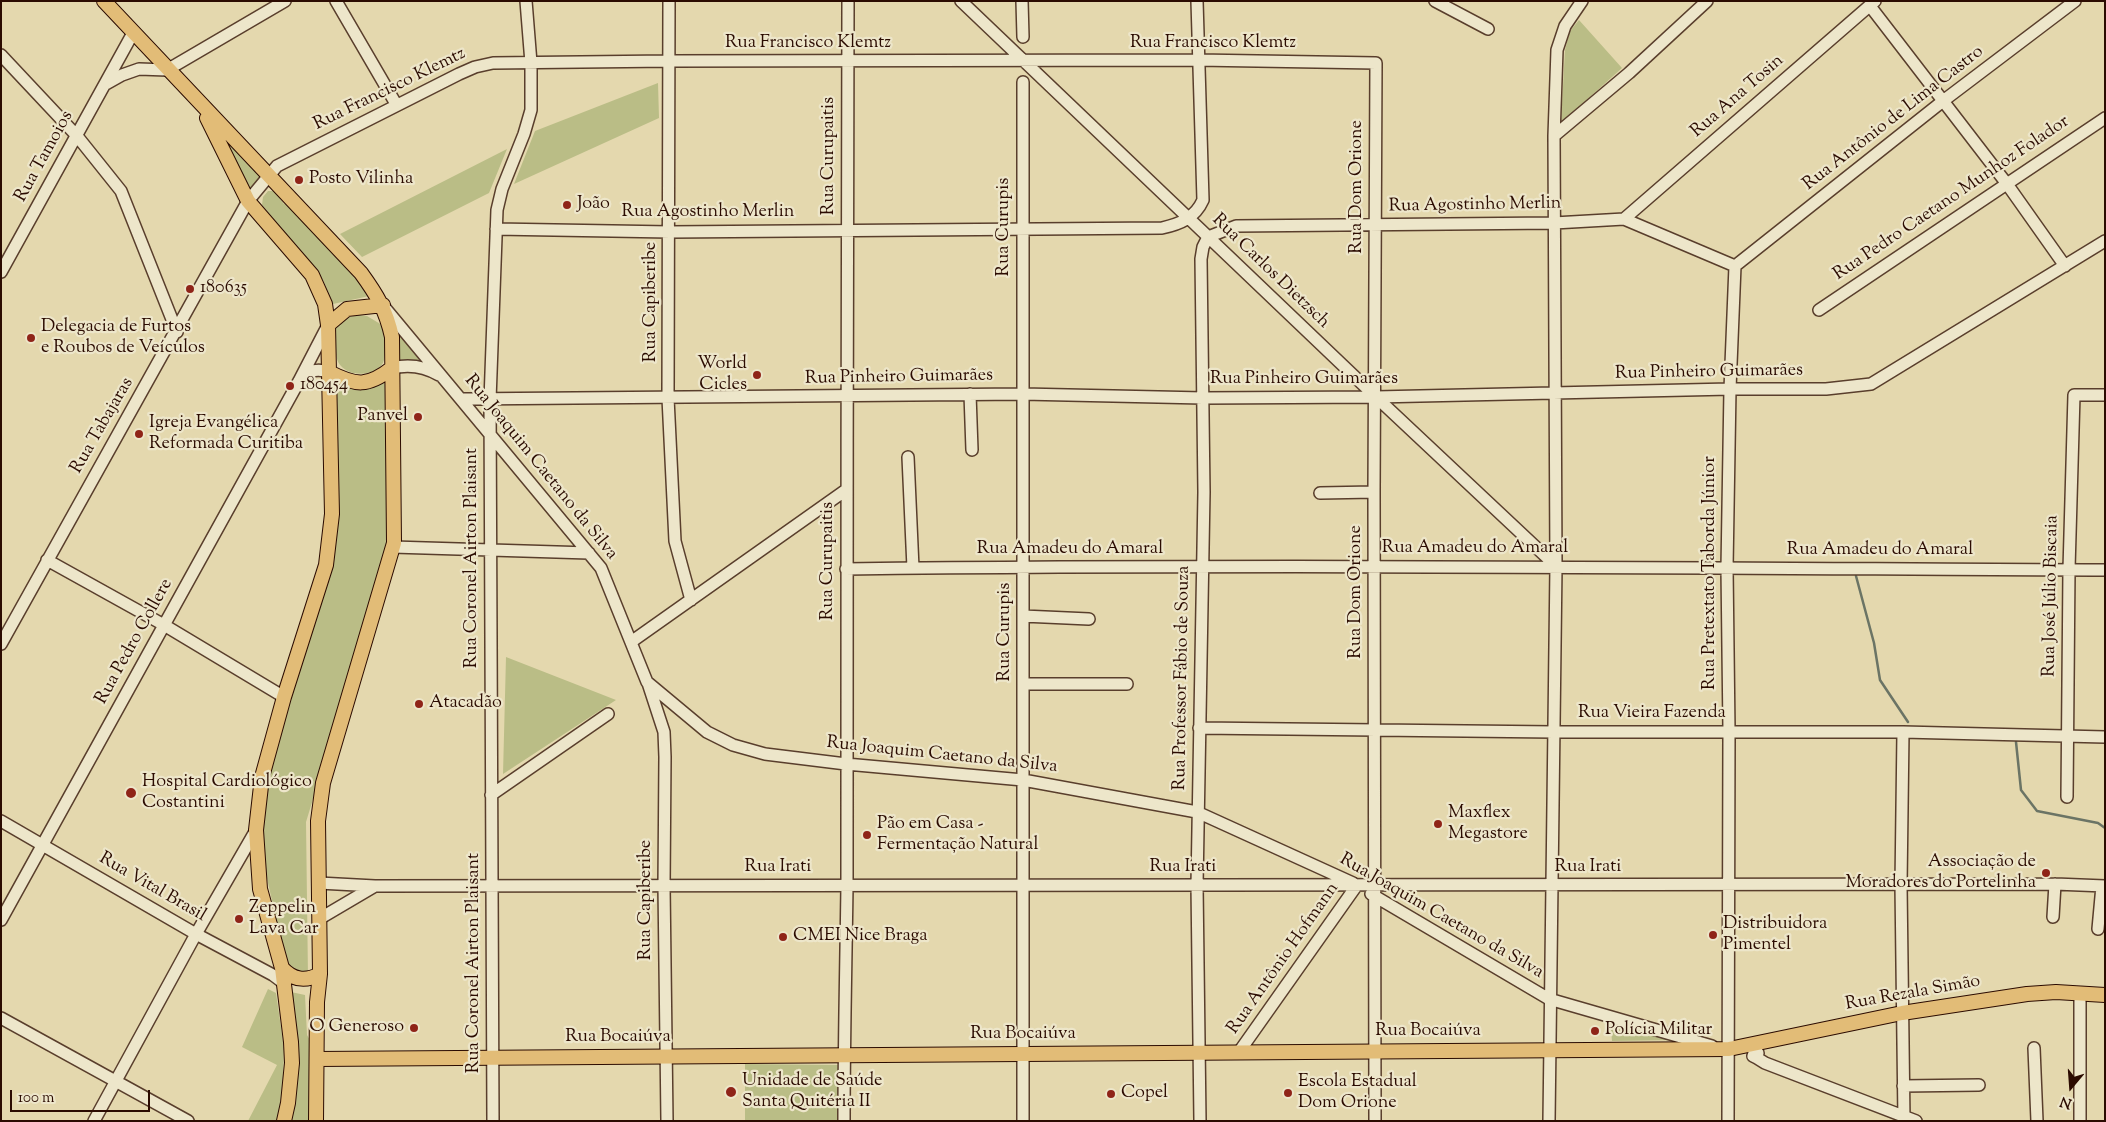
<!DOCTYPE html>
<html>
<head>
<meta charset="utf-8">
<style>
	body { margin:0 }
	#map { position:relative; width:2106px; height:1122px; overflow:hidden; background:#e4d8ae; font-family:"Sorts Mill Goudy",serif }
	canvas { display:block }
	.frame { position:absolute; inset:0; border:2px solid #2b0b01; pointer-events:none }
	.north { position:absolute; left:2046px; top:1062px; width:50px; height:50px; -webkit-text-stroke:4px #ede6ca; paint-order:stroke; rotate:198deg; font-size:14px; font-weight:700; line-height:20px; text-align:center; color:#2b0b01 }
	.north::after { content:''; display:block; margin:auto; width:18px; height:22px; background:#2b0b01; clip-path:polygon(50% 0,100% 100%,50% 72%,0 100%) }
	.scale { position:absolute; left:10px; top:1090px; width:140px; height:22px; box-sizing:border-box; border:2px solid #2b0b01; border-top:0; padding-left:6px; font-size:15px; line-height:18px; white-space:nowrap; color:#2b0b01; -webkit-text-stroke:4px #ede6ca; paint-order:stroke }
</style>
</head>
<body>
<div id="map">
<canvas width="2106" height="1122"></canvas>
<div class="frame"></div>
<div class="north">N</div>
<div class="scale">100 m</div>
</div>
<script>
const c = document.querySelector('canvas').getContext('2d');
c.lineJoin = 'round';
function fill(path, color) { c.fillStyle = color; c.fill(path, 'evenodd'); }
function trace(path, color, width, dash) { c.strokeStyle = color; c.lineWidth = width; c.lineCap = dash ? 'butt' : 'round'; c.setLineDash(dash || []); c.stroke(path); }
function write(font, color, halo, rows, align = 'center') {
  c.font = font + ' "Sorts Mill Goudy",serif'; c.lineWidth = 4.5; c.setLineDash([]); c.textBaseline = 'middle'; c.strokeStyle = halo; c.fillStyle = color; for (const [text, x, y, turn = 0] of rows) {
    c.save(); c.translate(x, y); c.rotate((+turn || 0) * Math.PI / 180); c.textAlign = isNaN(turn) ? turn : align; if (halo) c.strokeText(text, 0, 0); c.fillText(text, 0, 0); c.restore();
  }
}
fill(new Path2D(`
	M1579,20L1622,68L1561,123L1565,50L1570,31Z
	M658,83L659,118L514,184L535,131Z
	M215,125L262,174L249,190Z
	M507,149L489,193L362,257L340,234Z
	M268,191H275L284,204L287,203L358,279L369,296L333,304L323,280L262,205L263,197Z
	M358,315L367,316L382,325C385,335 387,349 384,360C380,376 351,378 341,366C333,358 336,338 336,328L349,317Z
	M397,327L430,366L398,363Z
	M386,379L389,539L384,566L306,822L308,978L288,971L261,852L265,797L290,689L334,549L337,381Z
	M506,657L616,700L503,774Z
	M268,989L276,993L284,1048L283,1088L277,1121H248L277,1065L242,1047Z
	M291,992L305,995L307,1035L311,1042L309,1121H288L296,1083V1027Z
	M1610,1019L1676,1040L1612,1041Z
	M745,1064L839,1065V1121H745Z`), '#babd86');
trace(new Path2D(`
	M1856,576L1874,643L1880,680L1908,722
	M2016,742L2021,790L2037,811L2098,823L2105,828`), '#6b7465', 2.5);
const minor = new Path2D(`
	M336,1L396,104
	M669,1L668,398L675,541L691,600
	M961,1L1376,397L1556,566
	M1022,1L1023,37
	M1435,1L1488,29
	M1870,6L2007,184L2065,266
	M1,55L77,136L121,191L177,332
	M1023,82V1121
	M106,84L122,75L139,69L167,70L285,1
	M1554,136L1629,73L1707,1
	M1624,219L1875,1
	M496,229L670,232L1162,228C1180,224 1195,218 1203,200L1197,1
	M1735,266L1943,101L2075,1
	M1,272L133,33
	M385,308L601,568L647,682L707,732L733,745L765,754L846,764L1023,780L1197,812L1353,883
	M1819,310L2105,118
	M392,368C409,364 424,366 439,375
	M302,378C310,369 319,369 329,372
	M970,394L972,450
	M463,399L1023,394L1203,398L1376,397L1730,389H1826L1871,384L2105,241
	M908,457L913,568
	M1320,493L1374,492
	M393,547L589,553
	M47,560L164,625L284,697
	M846,569C1266,564 1685,568 2105,570
	M1023,616L1089,619
	M631,642L846,490
	M1,644L248,201L277,166L459,74L475,67L493,63L669,61L1198,60L1376,63L1374,492L1375,1121
	M648,683L664,732L665,757L664,886L667,1121
	M1023,684H1127
	M1199,728L1554,732H1903L2105,737
	M1903,732L1901,885L1904,1121
	M491,795L608,714
	M2067,797L2069,569L2074,395H2105
	M1,821L196,934L273,975L285,984
	M319,883L375,886L2055,884L2105,886
	M1371,894L1549,999L1712,1046
	M2053,917L2055,884
	M319,919L375,886
	M1,920L299,381L328,325
	M2098,929L2102,886
	M2080,994V1121
	M1,1018L188,1121
	M2034,1048L2037,1121
	M1239,1052L1357,885
	M1757,1058L1753,1056L1754,1053H1758L1757,1058L1765,1063L1916,1121
	M1903,1086L1979,1085
	M94,1121L196,934L256,830
	M493,1121L490,400L497,210L502,189L524,134L531,110V63L526,1
	M844,1121C844,1042 846,963 847,885C849,590 845,296 848,1
	M1200,1121L1197,885L1204,492L1201,259L1203,247L1208,237L1236,226L1554,223L1624,219L1735,266
	M1549,1121L1556,566L1554,136L1557,50L1565,26L1582,1
	M1728,1121L1729,731L1727,568L1730,389L1735,266`);
const major = new Path2D(`
	M104,1L361,273C377,295 386,310 392,337L394,543L323,783L318,821L320,974L317,1002L316,1121
	M207,118L248,201L312,275L325,304L328,325L332,514L326,565L284,697L262,777L256,830L260,889L282,968L291,1042L292,1063L288,1103L284,1121
	M328,325L347,309L383,305
	M329,372C356,386 368,387 392,368
	M282,968C293,980 305,982 320,974
	M317,1059L1729,1049L1902,1013L2027,994L2056,992L2105,995`);
trace(minor, '#593e2c', 14);
trace(major, '#2b0b01', 16);
trace(minor, '#ede6ca', 11);
trace(major, '#e2bc77', 14);
for (const [x, y, r, color] of [
	[299,180,5,"#8f2418"],
	[567,205,5,"#8f2418"],
	[190,289,5,"#8f2418"],
	[31,338,5,"#8f2418"],
	[757,375,5,"#8f2418"],
	[290,386,5,"#8f2418"],
	[418,417,5,"#8f2418"],
	[139,434,5,"#8f2418"],
	[419,704,5,"#8f2418"],
	[131,793,6,"#8f2418"],
	[1438,824,5,"#8f2418"],
	[867,835,5,"#8f2418"],
	[2046,873,5,"#8f2418"],
	[239,919,5,"#8f2418"],
	[1713,935,5,"#8f2418"],
	[783,937,5,"#8f2418"],
	[414,1028,5,"#8f2418"],
	[1595,1031,5,"#8f2418"],
	[731,1092,6,"#8f2418"],
	[1288,1093,5,"#8f2418"],
	[1111,1094,5,"#8f2418"]
]) { const dot = new Path2D(); dot.arc(x, y, r, 0, 2 * Math.PI); c.fillStyle = color; c.fill(dot); trace(dot, '#ede6ca', 2); }
write('18px', '#2b0b01', '#ede6ca', [
	["Rua Francisco Klemtz",808,44],
	["Rua Francisco Klemtz",1213,44],
	["Rua Francisco Klemtz",390,90,-26],
	["Rua Ana Tosin",1738,97,-41],
	["Rua Antônio de Lima Castro",1894,119,-38],
	["Rua Curupaitis",830,156,-90],
	["Rua Tamoios",45,157,-61],
	["Rua Dom Orione",1358,187,-90],
	["Rua Pedro Caetano Munhoz Folador",1952,199,-34],
	["Rua Agostinho Merlin",1475,206,-1],
	["Rua Agostinho Merlin",708,213],
	["Rua Curupis",1005,227,-90],
	["Rua Carlos Dietzsch",1270,272,44],
	["Rua Capiberibe",652,302,-90],
	["Rua Pinheiro Guimarães",1709,373,-1],
	["Rua Pinheiro Guimarães",899,378,-1],
	["Rua Pinheiro Guimarães",1304,380],
	["Rua Tabajaras",103,426,-60],
	["Rua Joaquim Caetano da Silva",540,468,51],
	["Rua Amadeu do Amaral",1475,549],
	["Rua Amadeu do Amaral",1070,550],
	["Rua Amadeu do Amaral",1880,551],
	["Rua Coronel Airton Plaisant",473,558,-90],
	["Rua Curupaitis",829,561,-90],
	["Rua Pretextato Taborda Júnior",1711,573,-90],
	["Rua Dom Orione",1357,592,-90],
	["Rua José Júlio Biscaia",2052,596,-89],
	["Rua Curupis",1006,632,-90],
	["Rua Pedro Collere",135,642,-61],
	["Rua Professor Fábio de Souza",1183,678,-89],
	["Rua Vieira Fazenda",1652,714],
	["Rua Joaquim Caetano da Silva",942,756,6],
	["Rua Irati",778,868],
	["Rua Irati",1183,868],
	["Rua Irati",1588,868],
	["Rua Vital Brasil",152,888,30],
	["Rua Capiberibe",647,900,-90],
	["Rua Joaquim Caetano da Silva",1441,917,30],
	["Rua Antônio Hofmann",1284,959,-55],
	["Rua Coronel Airton Plaisant",475,963,-90],
	["Rua Rezala Simão",1913,994,-10],
	["Rua Bocaiúva",1428,1032],
	["Rua Bocaiúva",1023,1035],
	["Rua Bocaiúva",618,1038]
]);
write('18px', '#2b0b01', '#ede6ca', [
	["Posto Vilinha",309,180],
	["João",577,205],
	["180635",200,289],
	["Delegacia de Furtos",41,328],
	["e Roubos de Veículos",41,349],
	["World",747,365,"right"],
	["Cicles",747,386,"right"],
	["180454",300,386],
	["Panvel",408,417,"right"],
	["Igreja Evangélica",149,424],
	["Reformada Curitiba",149,445],
	["Atacadão",429,704],
	["Hospital Cardiológico",142,783],
	["Costantini",142,804],
	["Maxflex",1448,814],
	["Megastore",1448,835],
	["Pão em Casa -",877,825],
	["Fermentação Natural",877,846],
	["Associação de",2036,863,"right"],
	["Moradores do Portelinha",2036,884,"right"],
	["Zeppelin",249,909],
	["Lava Car",249,930],
	["Distribuidora",1723,925],
	["Pimentel",1723,946],
	["CMEI Nice Braga",793,937],
	["O Generoso",404,1028,"right"],
	["Polícia Militar",1605,1031],
	["Unidade de Saúde",742,1082],
	["Santa Quitéria II",742,1103],
	["Escola Estadual",1298,1083],
	["Dom Orione",1298,1104],
	["Copel",1121,1094]
], 'left');
</script>
</body>
</html>
